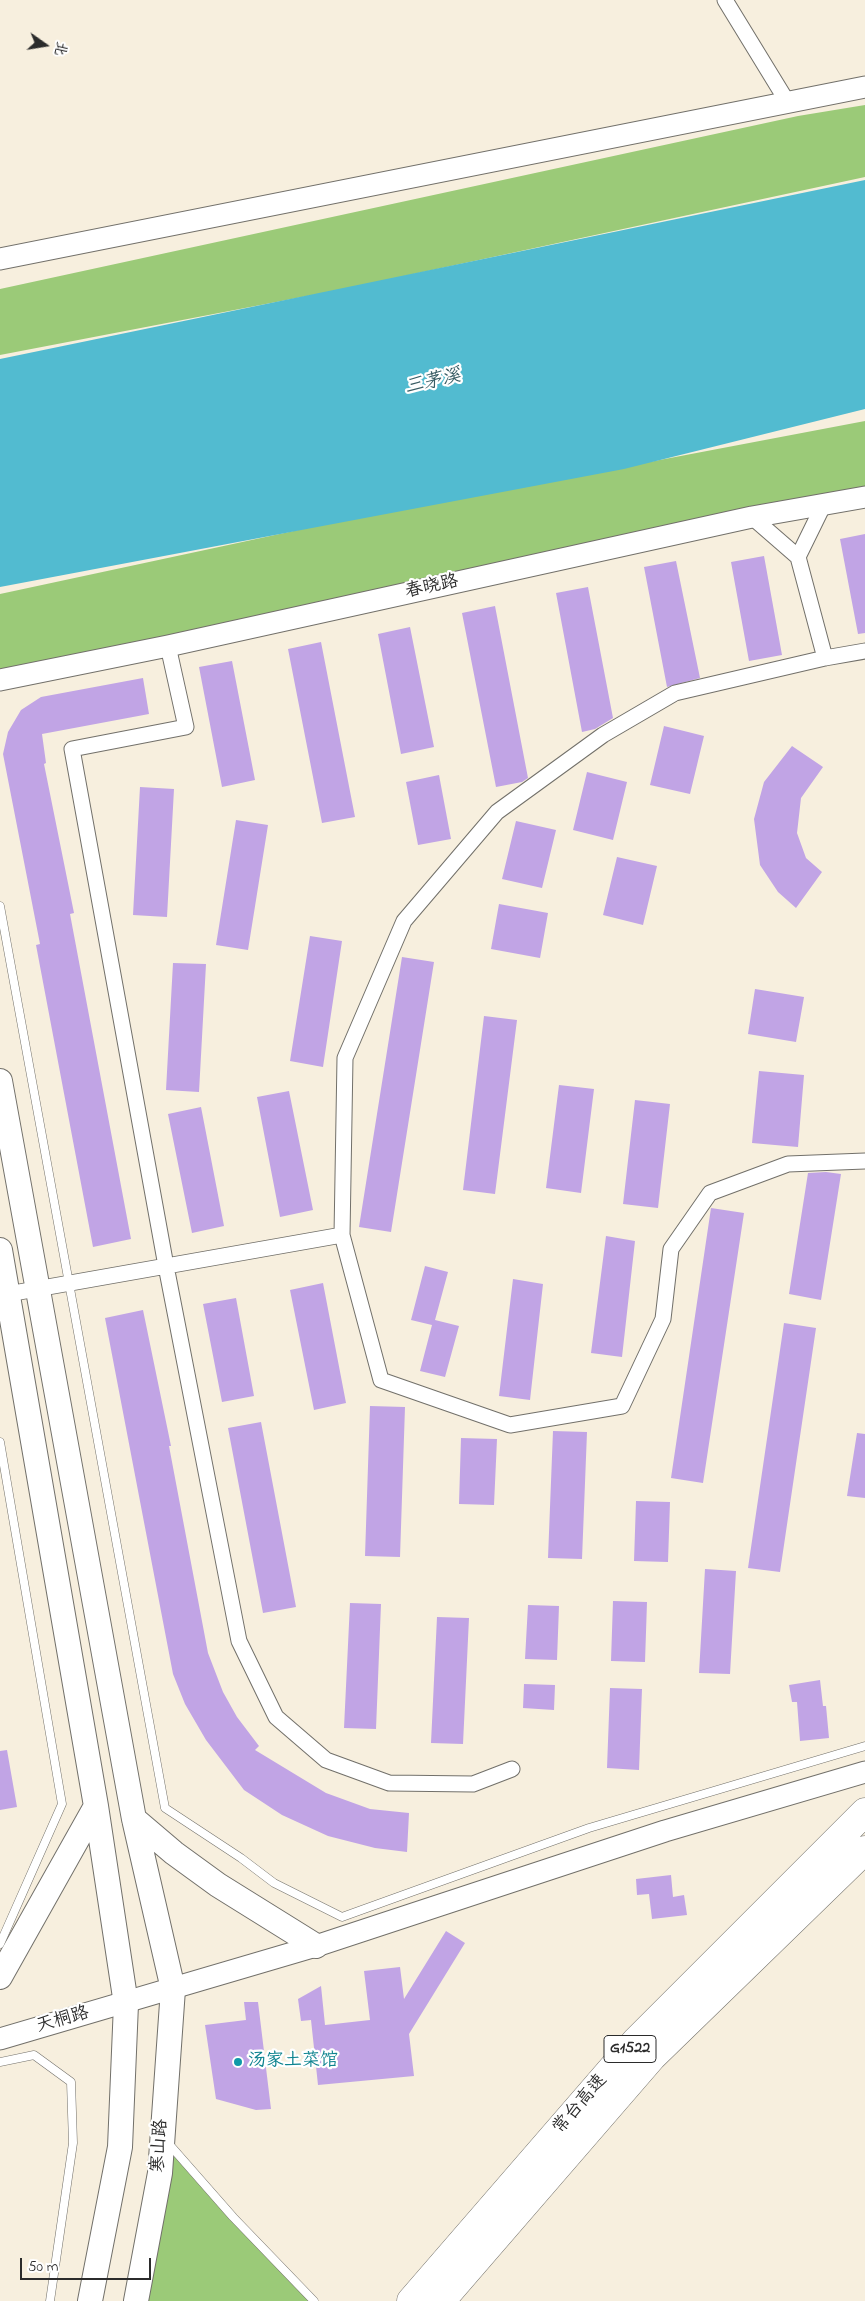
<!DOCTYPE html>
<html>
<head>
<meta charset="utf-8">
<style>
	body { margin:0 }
	#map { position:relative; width:865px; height:2301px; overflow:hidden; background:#f7efde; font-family:"Indie Flower","LXGW WenKai TC",sans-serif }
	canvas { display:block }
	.north { position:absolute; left:20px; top:20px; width:50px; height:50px; -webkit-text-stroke:4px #fff; paint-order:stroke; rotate:103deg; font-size:14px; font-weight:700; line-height:20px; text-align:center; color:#2b2b2b }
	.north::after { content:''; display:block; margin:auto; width:18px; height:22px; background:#2b2b2b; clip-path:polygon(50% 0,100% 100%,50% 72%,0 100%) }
	.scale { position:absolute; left:20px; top:2258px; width:131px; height:22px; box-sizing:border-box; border:2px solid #2b2b2b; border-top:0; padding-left:6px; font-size:15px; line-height:18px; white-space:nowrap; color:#2b2b2b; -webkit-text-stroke:4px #fff; paint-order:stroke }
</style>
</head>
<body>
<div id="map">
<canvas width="865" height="2301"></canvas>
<div class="north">北</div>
<div class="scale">50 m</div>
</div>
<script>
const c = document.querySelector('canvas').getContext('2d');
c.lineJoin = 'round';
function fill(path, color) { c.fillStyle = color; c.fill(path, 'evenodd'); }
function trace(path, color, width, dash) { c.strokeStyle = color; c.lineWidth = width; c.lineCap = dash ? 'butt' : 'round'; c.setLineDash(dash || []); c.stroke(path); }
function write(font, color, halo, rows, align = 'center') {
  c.font = font + ' "Indie Flower","LXGW WenKai TC",sans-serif'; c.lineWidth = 4.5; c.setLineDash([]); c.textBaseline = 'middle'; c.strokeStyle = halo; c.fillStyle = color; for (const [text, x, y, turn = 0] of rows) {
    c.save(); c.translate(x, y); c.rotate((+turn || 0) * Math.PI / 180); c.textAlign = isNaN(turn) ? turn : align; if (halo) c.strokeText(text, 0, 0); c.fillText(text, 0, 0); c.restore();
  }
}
fill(new Path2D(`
	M865,105V177L344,289L0,355V289L798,116Z
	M865,421V495L169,637L0,669V594L354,518Z
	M161,2135L314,2301H136Z`), '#9bca78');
fill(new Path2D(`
	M865,180V409L624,469L0,587V359Z`), '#52bbd0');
fill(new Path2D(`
	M865,534V633L858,634L840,539Z
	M764,556L782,655L749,661L731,562Z
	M676,561L700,678L667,687L644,567Z
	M588,587L613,718L595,729L582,732L556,593Z
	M495,606L528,778L522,782L496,787L462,613Z
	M410,627L434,747L401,754L378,634Z
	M321,642L355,817L322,823L288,649Z
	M232,661L255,780L222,787L199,667Z
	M143,678L149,714L42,734L46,763L44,764L74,913L70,914L131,1239L93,1247L36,945L40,944L3,754L8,732L21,710L41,697Z
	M664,726L704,736L690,794L650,785Z
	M792,746L823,767L801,798L797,833L806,858L822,872L796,908L778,892L760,865L754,819L764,782Z
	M587,772L627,782L613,840L573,830Z
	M439,775L451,839L418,845L406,782Z
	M140,787L174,789L167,917L133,915Z
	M236,820L268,825L248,950L216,945Z
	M516,821L556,830L542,888L502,879Z
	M617,857L657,866L643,925L603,915Z
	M499,904L548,913L540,958L491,949Z
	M310,936L342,941L323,1067L290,1061Z
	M402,957L434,962L391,1232L359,1227Z
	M173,963L206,964L199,1092L166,1090Z
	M755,989L804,997L796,1042L748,1034Z
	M484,1016L517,1020L495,1194L463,1190Z
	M759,1071L804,1075L798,1147L752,1143Z
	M559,1085L594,1089L581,1193L546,1188Z
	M289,1091L313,1210L280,1217L257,1097Z
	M635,1100L670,1104L658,1208L623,1204Z
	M201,1107L224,1226L192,1233L168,1114Z
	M826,1172L841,1174L821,1300L789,1294L808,1173Z
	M711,1208L744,1213L703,1483L671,1478Z
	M606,1236L635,1241L622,1357L591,1353Z
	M425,1266L448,1272L435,1320L459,1326L445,1377L420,1371L432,1325L411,1320Z
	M513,1279L543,1284L530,1400L499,1396Z
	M323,1283L346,1403L314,1410L290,1290Z
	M236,1298L254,1396L222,1402L203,1304Z
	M143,1310L171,1446H169L208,1653L223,1692L237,1717L259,1746L255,1750L326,1793L370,1809L409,1813L407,1852L375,1848L328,1836L282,1815L244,1790L206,1740L185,1704L173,1674L105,1318Z
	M784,1323L816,1328L780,1572L748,1568Z
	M370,1406L405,1407L400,1557L365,1556Z
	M261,1422L296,1607L263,1613L228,1428Z
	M553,1431L587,1432L582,1559L548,1558Z
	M857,1433L865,1434V1498L847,1496Z
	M461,1438L497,1439L494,1505L459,1504Z
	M636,1501L670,1502L668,1562L634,1561Z
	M705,1569L736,1571L730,1674L699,1673Z
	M613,1601L647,1602L645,1662L611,1661Z
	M350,1603L381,1604L376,1729L344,1728Z
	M528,1605L559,1606L557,1660L525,1659Z
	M437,1617L469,1618L463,1744L431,1743Z
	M820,1680L823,1706H826L829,1738L800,1741L797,1702H792L789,1685Z
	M524,1684L555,1685L554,1710L523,1708Z
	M610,1688L642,1689L639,1770L607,1768Z
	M7,1750L17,1807L0,1810V1751Z
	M671,1875L673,1897L684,1895L687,1915L652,1919L649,1894L637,1895L636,1879Z
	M446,1931L465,1943L409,2034L414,2076L318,2085L311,2020L301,2021L298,1999L321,1986L325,2025L370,2020L364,1971L400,1967L404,1999Z
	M244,2002H258L271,2109L256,2110L216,2099L205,2025L246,2020Z`), '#c1a4e5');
const lane = new Path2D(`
	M0,906L165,1808L241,1858L274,1883L342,1917L589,1828L865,1746
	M0,1442L62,1804L0,1944
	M0,2062L34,2055L71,2082L73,2143L50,2301
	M168,2143L233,2217L314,2301`);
const street = new Path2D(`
	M725,0L788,103
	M752,517L798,557L823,506
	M798,557L825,658
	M168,646L186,727L72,749L166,1266L239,1641L276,1717L326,1760L389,1783L473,1784L512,1769
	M865,651L825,658L675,693L603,735L497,812L404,921L345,1058L342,1235L381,1380L510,1425L622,1406L663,1319L671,1249L710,1193L788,1164L865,1161
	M8,1294L342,1235`);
const secondary = new Path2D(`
	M0,259L865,87
	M0,680L168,646L752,517L865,497
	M0,2039L316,1946L665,1831L865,1772`);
const primary = new Path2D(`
	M0,1081L134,1819L173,1989L160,2173L136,2301
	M0,1250L96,1806L126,2004L120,2147L90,2301
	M134,1819L174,1853L218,1885L316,1946
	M0,1977L96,1806`);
const highway = new Path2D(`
	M411,2301L636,2041L865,1812
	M441,2301L652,2057L865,1850`);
trace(lane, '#72706a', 9);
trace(street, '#72706a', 17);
trace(secondary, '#72706a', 23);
trace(primary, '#72706a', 26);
trace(highway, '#72706a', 29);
trace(lane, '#fff', 8);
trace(street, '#fff', 15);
trace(secondary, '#fff', 21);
trace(primary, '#fff', 24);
trace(highway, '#fff', 28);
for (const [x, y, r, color] of [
	[238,2062,5,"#0f9aa8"]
]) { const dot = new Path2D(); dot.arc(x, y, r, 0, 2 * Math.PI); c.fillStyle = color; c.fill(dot); trace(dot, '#fff', 2); }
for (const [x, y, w] of [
	[630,2049,52]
]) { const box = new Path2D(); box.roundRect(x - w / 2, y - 13.5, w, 27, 4); c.fillStyle = '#fff'; c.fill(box); trace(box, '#2b2b2b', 1); }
write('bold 16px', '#2b2b2b', null, [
	["G1522",630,2049]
]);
write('18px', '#2b2b2b', '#fff', [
	["春晓路",432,588,-12],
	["天桐路",63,2021,-16],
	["常台高速",581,2105,-49],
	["寒山路",161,2146,-86]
]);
write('18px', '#0d838f', '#fff', [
	["汤家土菜馆",248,2062]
], 'left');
write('italic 19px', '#395d65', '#fff', [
	["三茅溪",433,383,-13]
]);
</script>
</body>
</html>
